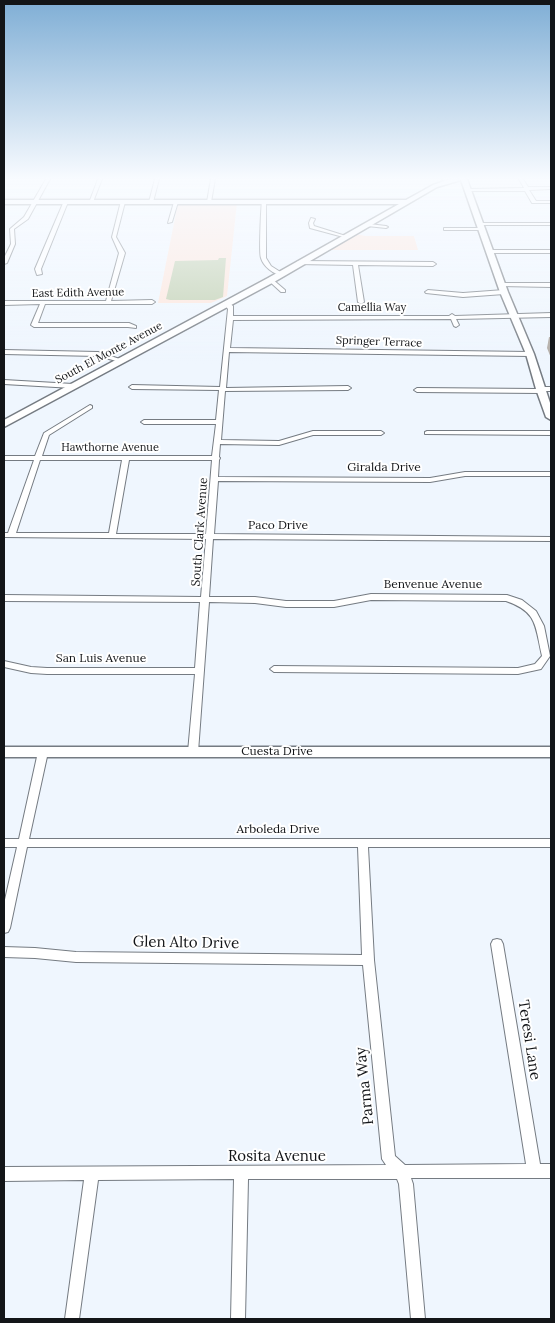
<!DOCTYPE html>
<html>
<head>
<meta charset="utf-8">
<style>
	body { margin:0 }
	#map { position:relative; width:555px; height:1323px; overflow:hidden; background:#eff6fe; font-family:Lora,serif }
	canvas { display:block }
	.frame { position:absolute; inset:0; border:5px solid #131518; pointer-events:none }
</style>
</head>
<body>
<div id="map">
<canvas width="555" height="1323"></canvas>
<div class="frame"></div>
</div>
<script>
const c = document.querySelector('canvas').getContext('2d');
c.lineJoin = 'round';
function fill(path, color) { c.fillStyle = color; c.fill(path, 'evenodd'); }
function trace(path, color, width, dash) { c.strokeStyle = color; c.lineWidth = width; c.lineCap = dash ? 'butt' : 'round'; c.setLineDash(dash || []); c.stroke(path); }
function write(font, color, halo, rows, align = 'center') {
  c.font = font + ' Lora,serif'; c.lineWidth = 4; c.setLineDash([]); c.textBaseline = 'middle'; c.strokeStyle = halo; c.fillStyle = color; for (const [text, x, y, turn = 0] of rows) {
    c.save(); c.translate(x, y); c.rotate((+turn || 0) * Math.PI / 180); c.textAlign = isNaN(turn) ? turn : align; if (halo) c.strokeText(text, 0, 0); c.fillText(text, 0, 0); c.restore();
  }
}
fill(new Path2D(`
	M178,203H237L227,296L211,303H158Z
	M355,234L366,236H414L418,250H327Z`), '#fee6dc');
fill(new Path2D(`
	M219,258H226L223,297L215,300H170L166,299L175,261L218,260Z`), '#c0cfb0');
const street = new Path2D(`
	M46,179H50L28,219L14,229L15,244L7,263L4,264V258L11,244L10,229L24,217Z
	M98,179H102L93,202L89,203Z
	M155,179H159L153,202L151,203L149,202Z
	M211,179H215L211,202L209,203L207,202Z
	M442,179H446L447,180L445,181Z
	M519,179H523L528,187H551V189L529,190L536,201H551V203H532L525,191H468L466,190L468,189L524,188Z
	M64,201L68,202L41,269L42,274L37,275L35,269Z
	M121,201L125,202L116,237L125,253L111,301L152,300L155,302L152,304H45L38,323H129L136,326V328L128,327H34L31,325L40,304L4,305V301H106L119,253L112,237Z
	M176,201L178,202L172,222L168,223L174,202Z
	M262,201L266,202V258L271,266L282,273V275C274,275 263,266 261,258C259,253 261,208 262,201Z
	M311,218L315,219L313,223L314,226L349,237L347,238L310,228L309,223Z
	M481,223H551V225H479V223Z
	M369,224L386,226L388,227L386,228L367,226V224Z
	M446,228H483L485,229L483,230H444V228Z
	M490,250H551V253H488L487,252Z
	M299,261L433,262L436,264L433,266L358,265L364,302L361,304L358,302L353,265L297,264V262Z
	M271,278L285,290V292H281L269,281V279Z
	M502,283H551V287L500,286L499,285Z
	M428,290L463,293L504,290L507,292L504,294L463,297L426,293L425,292Z
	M224,302H228L233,306V316H449L452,314L455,316L551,313V317L456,319L459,325L456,327L454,326L451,319L233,320L230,348L530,352L533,354L530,356L229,352L226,388L348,386L351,388L348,390L225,391L221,440L279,441L313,431H381L384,433L381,435H313L279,445L220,444L219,457L220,458L219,460L218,477L430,478L465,472H551V476H465L430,482L218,481L214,534L551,537V541L213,539L209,597H255L286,601H334L371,594L507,595L522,600L536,611L544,626L550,656L541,669L518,674L274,672L270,669L274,666L518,668L535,664L542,656C535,626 538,612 506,601L371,600L334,607H286L255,603L209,602L198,752L196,755H190L188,752L195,674H47L31,673L4,667V661L31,667L47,668H195L200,602L4,601V595L201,597L206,539L4,537V533H8L34,460H4V456H35L44,433L90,405L92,406V408L49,435L42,456H212L216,424H144L141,422L144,420H216L219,390L132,389L129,387L132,385L220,387L228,309L223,303ZM40,460H122L109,533H16ZM129,460H212L206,534H116Z
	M4,350L98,352L123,360L120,362L98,356L4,354Z
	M4,380L73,384L76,386L73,388L4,384Z
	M540,387H551V391H544L541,393L417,392L414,390L417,388L537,389Z
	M427,431H551V435L425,434V432Z
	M43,748L46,749L48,752L29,839H551V847H368L374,960L395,1156L405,1165L526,1164L491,944L493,940L497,939L501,940L503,944L540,1164H551V1178H411L413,1184L425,1319H411L399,1184L397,1179H248L245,1319H231L234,1179L98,1180L79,1319H65L84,1180L4,1181V1167L386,1165L382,1159L363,965L76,962L35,958L4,957V947L35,948L76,952L362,955L358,847H27L10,928L8,932L4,933V904L17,847H4V839H19L38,752L40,749Z`);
const secondary = new Path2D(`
	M450,179H467L508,292L534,354L551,406V420L546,417L536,389L526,354L500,292L461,180L437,187L274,282L4,427V420L268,278L399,204H4V200H406L433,185Z
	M4,747H551V757H4Z`);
trace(street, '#757b82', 2);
trace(secondary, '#757b82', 3);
fill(street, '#fff');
fill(secondary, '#fff');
fill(new Path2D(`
	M549,337H551V358L547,348Z`), '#b1aba5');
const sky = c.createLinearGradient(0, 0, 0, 364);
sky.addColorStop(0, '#7faed5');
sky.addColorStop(0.49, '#f8fbff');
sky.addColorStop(1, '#f8fbff00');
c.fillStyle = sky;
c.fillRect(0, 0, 555, 364);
write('11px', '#131518', '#fff', [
	["East Edith Avenue",78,293,-1],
	["Camellia Way",372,308],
	["Springer Terrace",379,342,2],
	["South El Monte Avenue",109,353,-28],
	["Hawthorne Avenue",110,448]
]);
write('12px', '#131518', '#fff', [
	["Giralda Drive",384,468],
	["Paco Drive",278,526],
	["South Clark Avenue",200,532,-86],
	["Benvenue Avenue",433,585],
	["San Luis Avenue",101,659],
	["Cuesta Drive",277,752],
	["Arboleda Drive",278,830]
]);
write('15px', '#131518', '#fff', [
	["Glen Alto Drive",186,943,1],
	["Teresi Lane",529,1040,81],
	["Parma Way",365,1086,-96],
	["Rosita Avenue",277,1157]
]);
</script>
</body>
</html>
